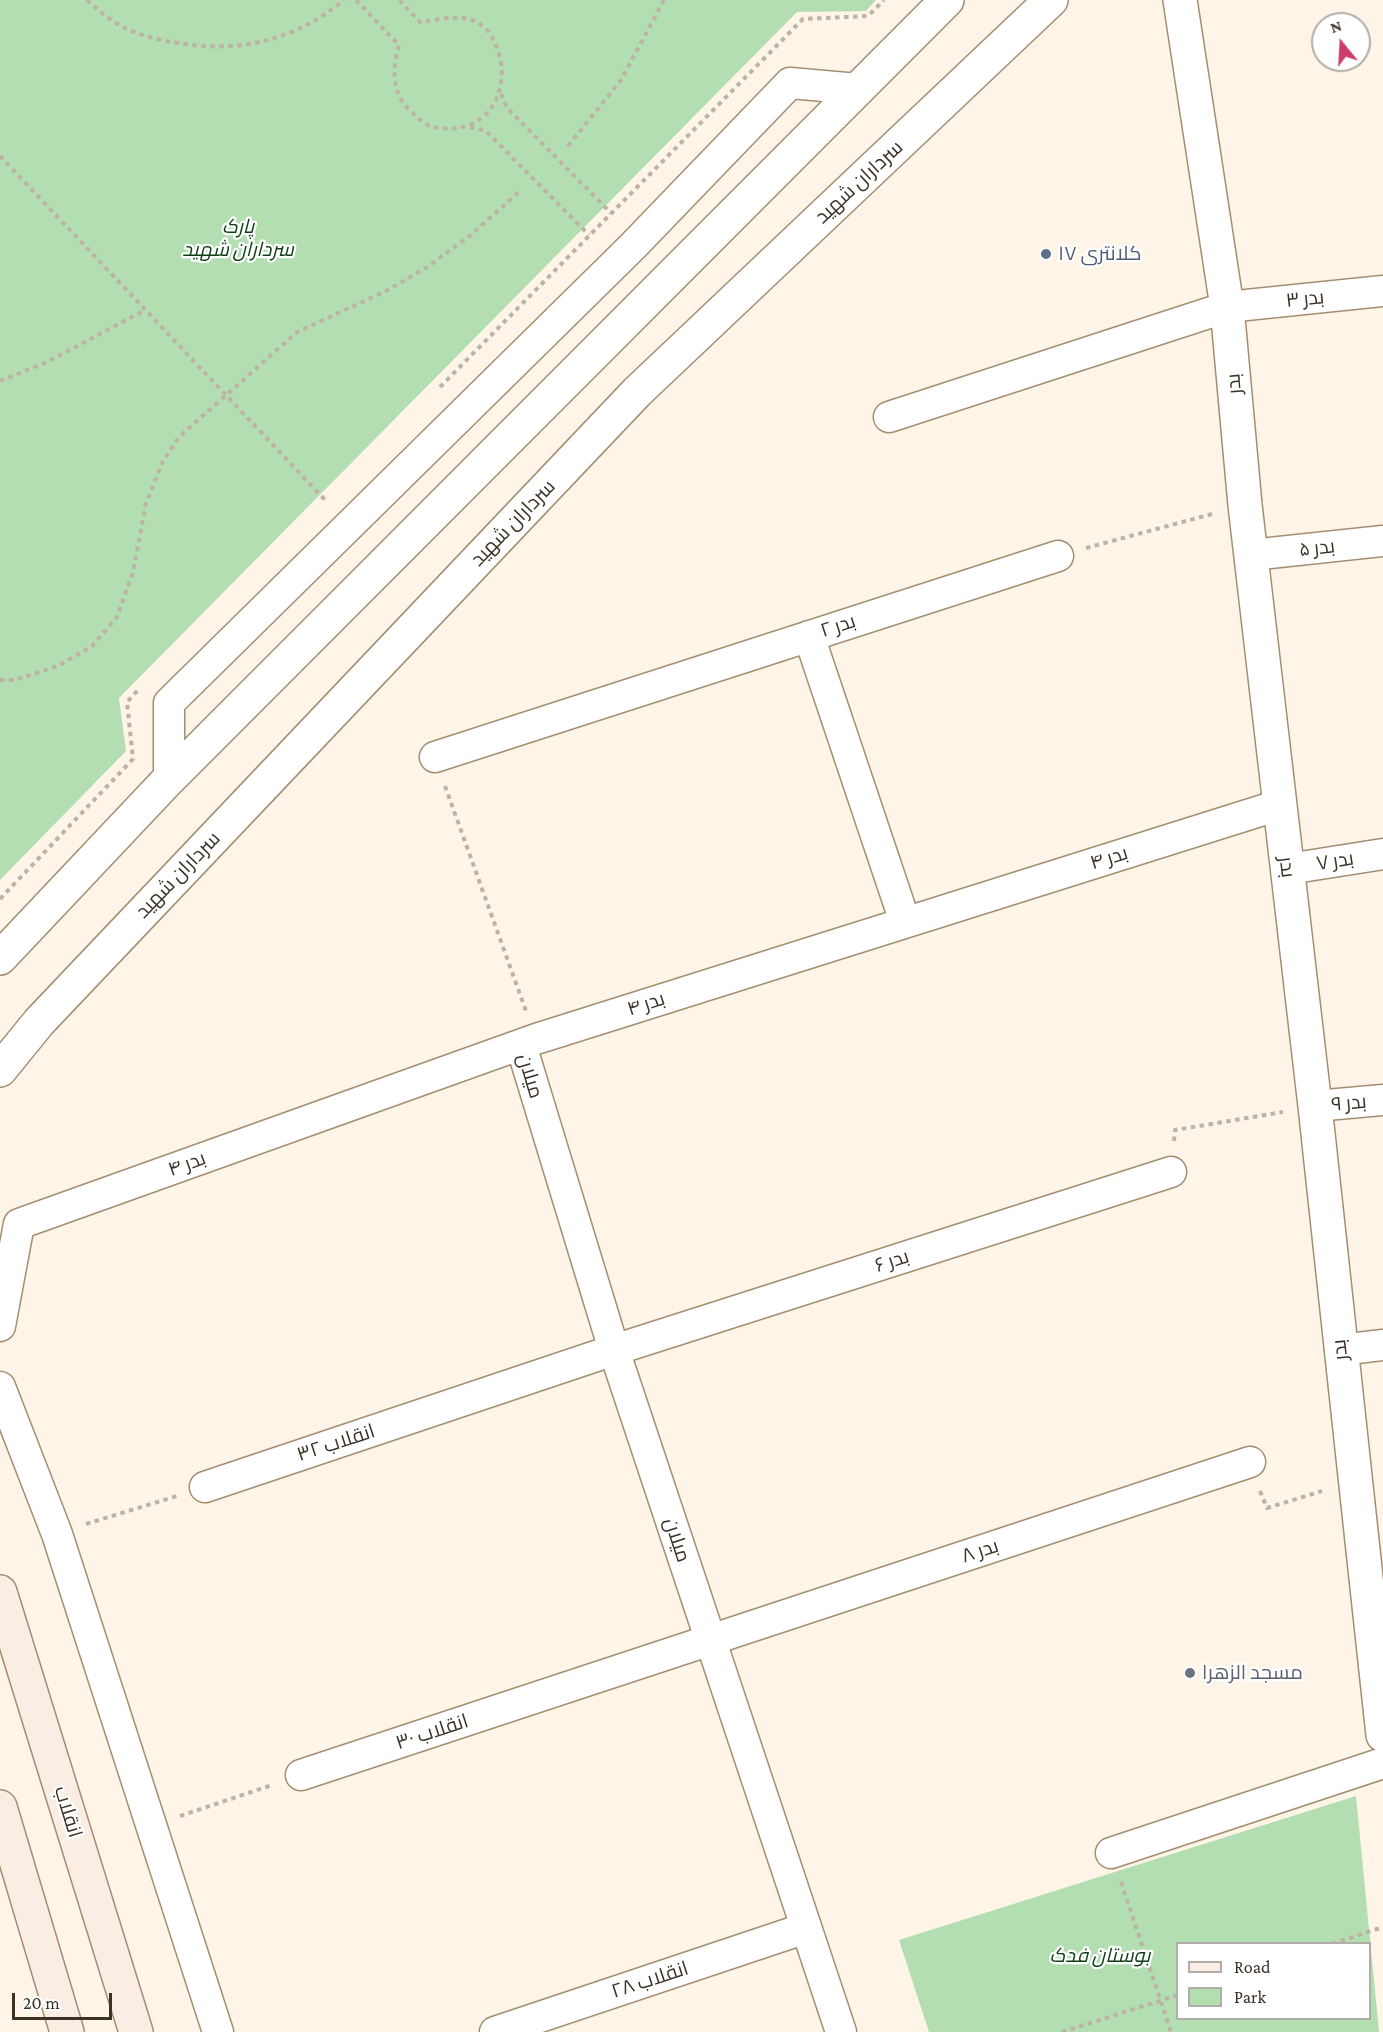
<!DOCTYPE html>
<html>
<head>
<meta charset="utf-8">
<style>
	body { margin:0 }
	#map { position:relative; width:1383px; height:2032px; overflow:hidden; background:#fef4e8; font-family:"Crimson Pro",serif }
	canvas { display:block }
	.legend { position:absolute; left:1176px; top:1942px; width:195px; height:78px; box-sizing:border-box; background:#fff; border:2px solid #b1ada8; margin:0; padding:8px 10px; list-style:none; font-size:18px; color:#3b3226 }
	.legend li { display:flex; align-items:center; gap:12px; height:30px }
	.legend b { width:30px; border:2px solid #b1ada8 }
	.north { position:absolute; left:1311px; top:12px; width:60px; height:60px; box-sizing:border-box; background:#fff; border:2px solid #b1ada8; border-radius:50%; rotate:342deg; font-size:16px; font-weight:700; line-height:24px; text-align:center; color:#3b3226 }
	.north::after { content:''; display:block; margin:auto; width:21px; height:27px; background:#ca3d6c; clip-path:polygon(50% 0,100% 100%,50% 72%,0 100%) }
	.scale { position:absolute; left:12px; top:1993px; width:100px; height:27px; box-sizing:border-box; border:3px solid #3b3226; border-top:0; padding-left:8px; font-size:18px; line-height:21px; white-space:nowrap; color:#3b3226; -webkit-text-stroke:4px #fff; paint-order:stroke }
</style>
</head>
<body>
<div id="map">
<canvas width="1383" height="2032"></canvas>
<ul class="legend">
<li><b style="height:8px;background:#faede3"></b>Road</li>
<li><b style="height:16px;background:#b3deb2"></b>Park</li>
</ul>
<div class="north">N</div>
<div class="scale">20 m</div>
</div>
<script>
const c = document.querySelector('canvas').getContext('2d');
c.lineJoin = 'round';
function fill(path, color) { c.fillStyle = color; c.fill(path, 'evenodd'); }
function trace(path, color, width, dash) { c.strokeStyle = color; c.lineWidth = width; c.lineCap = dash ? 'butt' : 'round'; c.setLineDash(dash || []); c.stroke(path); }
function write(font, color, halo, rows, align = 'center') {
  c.font = font + ' "Crimson Pro",Cairo,serif'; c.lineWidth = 4.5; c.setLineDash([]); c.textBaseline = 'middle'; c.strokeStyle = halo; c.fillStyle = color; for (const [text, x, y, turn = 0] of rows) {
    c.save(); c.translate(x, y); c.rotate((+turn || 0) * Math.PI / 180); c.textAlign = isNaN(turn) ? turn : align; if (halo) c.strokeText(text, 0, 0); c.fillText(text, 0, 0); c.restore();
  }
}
fill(new Path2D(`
	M0,0H876L866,11L797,12L119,698L126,751L0,880Z
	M1356,1796L1379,2032H929L899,1940ZM1178,1944H1370V2018H1178Z`), '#b3deb2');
const minor = new Path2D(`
	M889,417L1227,307L1383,291
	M1251,555L1383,541
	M809,636L905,922
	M435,757L1058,556
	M169,779V703L633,246L790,83L858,89
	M1288,869L1383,854
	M521,1045L614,1350L841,2032
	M1315,1106L1383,1100
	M0,1326L19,1224L536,1039L1279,805
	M1340,1350L1383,1345
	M0,1387L57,1534L218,2032
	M205,1487L614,1350L1171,1172
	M301,1775L1250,1462
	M1111,1853L1383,1763
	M495,2032L806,1928`);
const tertiary = new Path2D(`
	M1180,0L1227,307L1245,505L1315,1106L1383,1735
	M0,958L169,779L947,0
	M0,1070L39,1022L637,392L1051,0`);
const secondary = new Path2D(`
	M0,1592L136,2032
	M0,1807L67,2032`);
trace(minor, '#a48e71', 33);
trace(tertiary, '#a48e71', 36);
trace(secondary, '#a48e71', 36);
trace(new Path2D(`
	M87,0C96,8 106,17 116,23C132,33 154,39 172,42C236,54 293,42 344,0
	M356,0L399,45C392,68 391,95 412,112C416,116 421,121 426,124C434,129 447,129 457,128C496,123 510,81 497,48C493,38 488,28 478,23C462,13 437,20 420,22L399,0
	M501,94L507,108L611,213
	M470,127L486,131L589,235
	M568,146L621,80L664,0
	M0,156L327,502
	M0,381L47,362L145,310
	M440,387L803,19L868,16L884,0
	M1086,548L1212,514
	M0,680H15L58,666L92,646L117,617L133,572L146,503L163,461L179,437L297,332L384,292L426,268L471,235L521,190
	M445,786L526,1011
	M0,899L133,759L127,702L138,690
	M1174,1141L1175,1130L1283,1112
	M1260,1491L1267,1508L1322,1491
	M86,1524L177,1496
	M180,1816L272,1785
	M1121,1882L1171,2032
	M1332,1944L1383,1927
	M1062,2032L1178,1995`), '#bcb2a6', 4, [4.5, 4.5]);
trace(minor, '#fff', 30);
trace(tertiary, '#fff', 33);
trace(secondary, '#faede3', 33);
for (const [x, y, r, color] of [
	[1046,254,6,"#5c6f8a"],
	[1190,1673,6,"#6b7280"]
]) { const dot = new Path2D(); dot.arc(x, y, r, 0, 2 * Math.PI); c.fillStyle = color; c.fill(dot); trace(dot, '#fff', 2); }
write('20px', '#3b3226', '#fff', [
	["سرداران شهید",859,182,-43],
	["بدر ۳",1305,299,-6],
	["بدر",1234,384,-95],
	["سرداران شهید",513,523,-46],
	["بدر ۵",1317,548,-6],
	["بدر ۲",838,626,-18],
	["بدر ۴",1109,858,-17],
	["بدر ۷",1335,861,-9],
	["بدر",1287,867,83],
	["سرداران شهید",178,875,-46],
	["بدر ۴",646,1004,-18],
	["میلان",530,1076,73],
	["بدر ۹",1349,1103,-5],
	["بدر ۴",187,1164,-20],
	["بدر ۶",892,1261,-18],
	["بدر",1340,1350,-96],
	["انقلاب ۳۲",336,1443,-18],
	["میلان",677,1540,72],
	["بدر ۸",980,1551,-18],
	["انقلاب ۳۰",432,1732,-18],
	["انقلاب",68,1812,73],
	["انقلاب ۲۸",650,1980,-18]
]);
write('italic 20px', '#0e3f12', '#fff', [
	["پارک",238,227],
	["سرداران شهید",238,250],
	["بوستان فدک",1100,1956]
]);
write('20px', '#4e5e75', '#fff', [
	["کلانتری ۱۷",1058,254]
], 'left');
write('20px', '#5b616d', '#fff', [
	["مسجد الزهرا",1202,1673]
], 'left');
</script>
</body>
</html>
